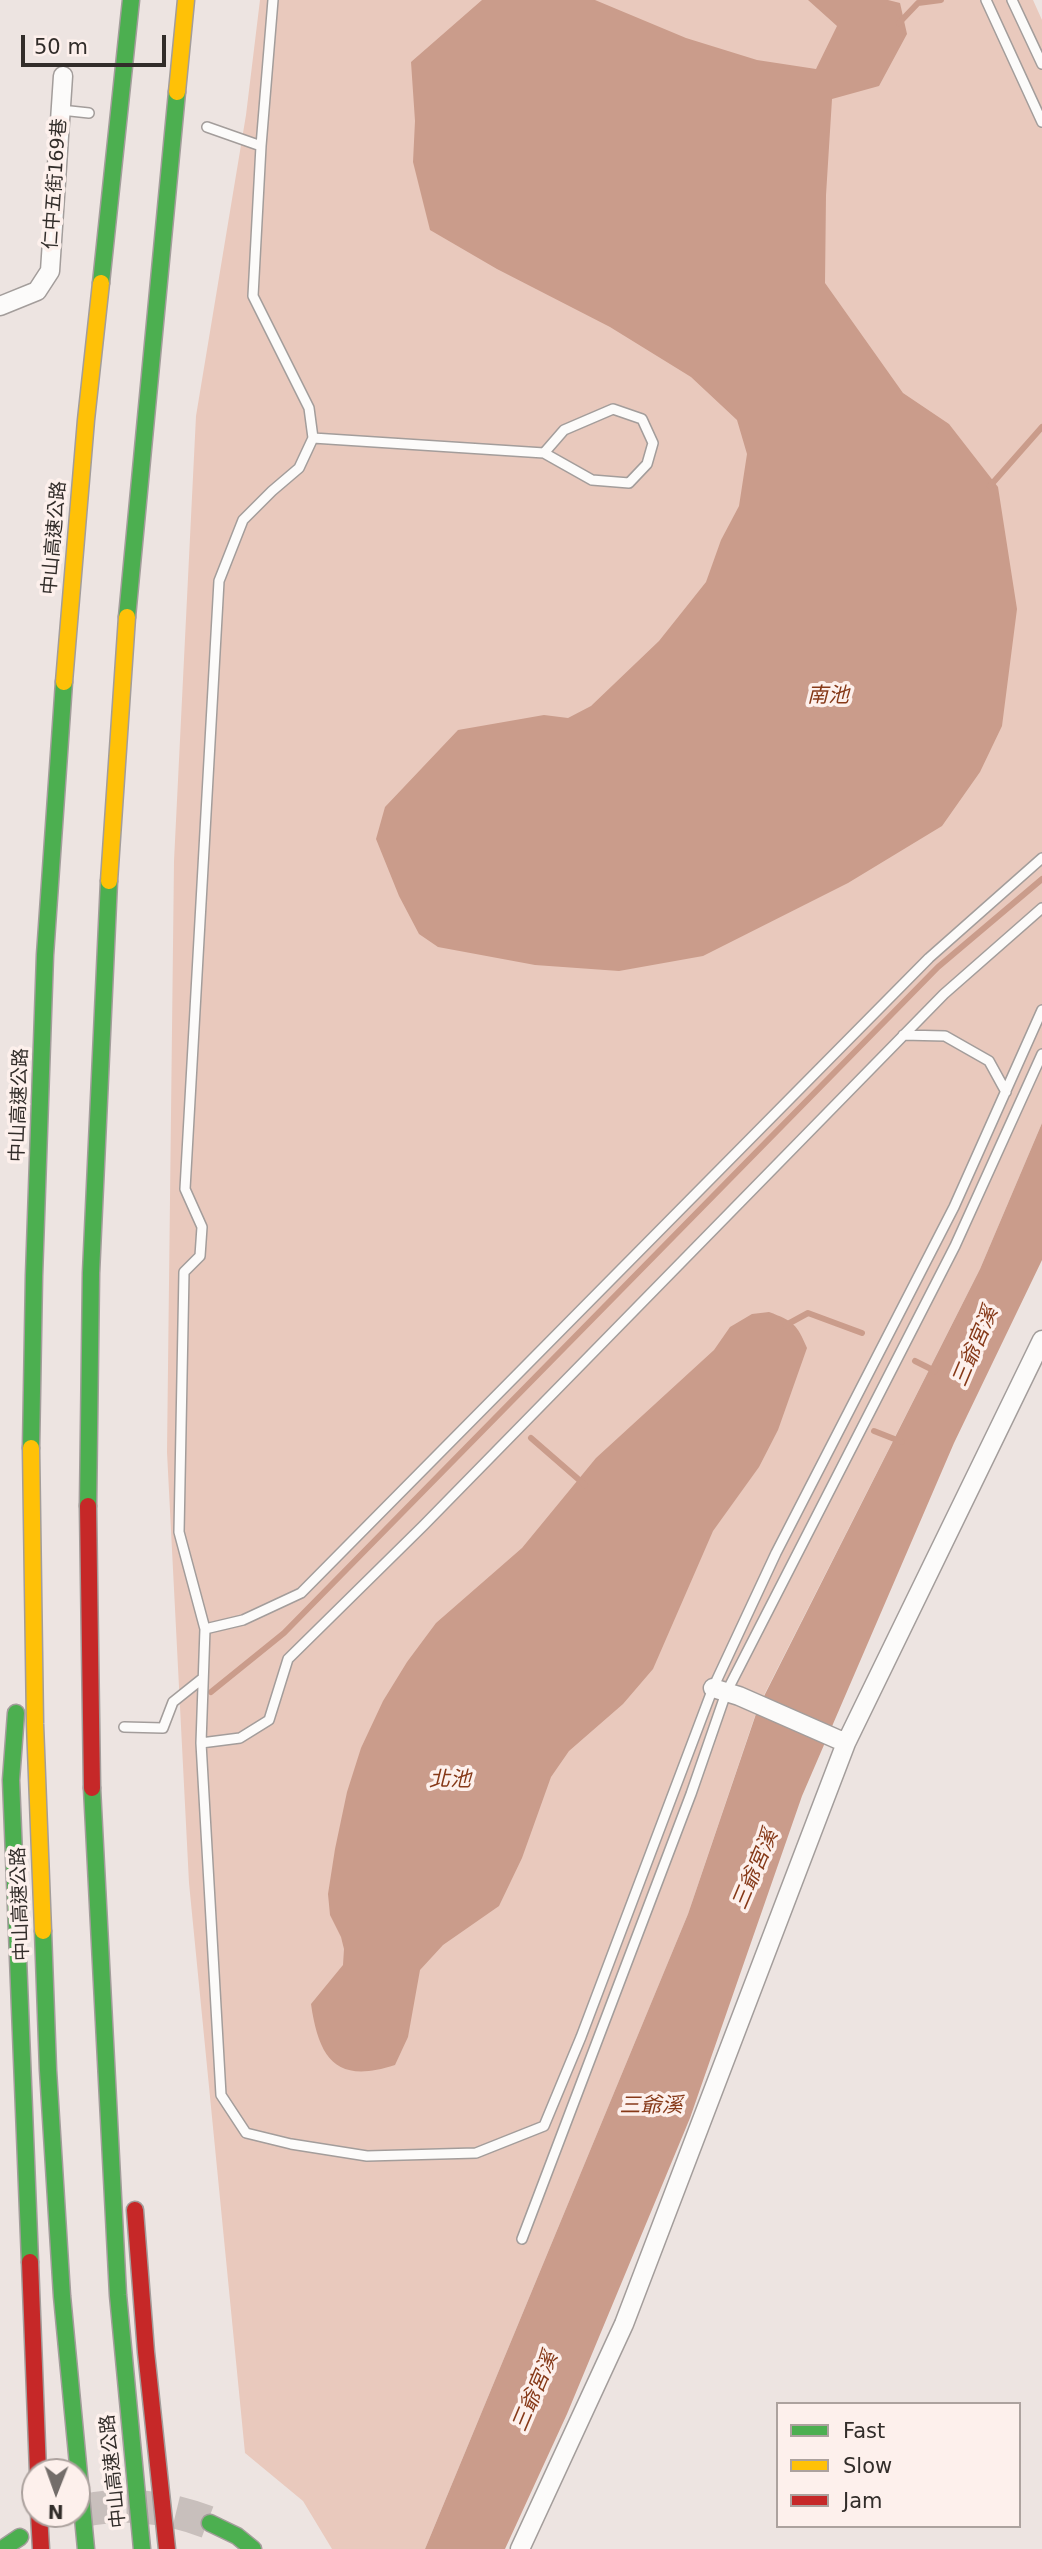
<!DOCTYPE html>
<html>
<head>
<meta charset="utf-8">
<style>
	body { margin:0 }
	#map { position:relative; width:1042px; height:2549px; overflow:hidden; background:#ede4e1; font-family:"DejaVu Sans",sans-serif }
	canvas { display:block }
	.legend { position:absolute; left:776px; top:2402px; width:245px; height:126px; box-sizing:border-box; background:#fdf0ec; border:2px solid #aca29e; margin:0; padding:9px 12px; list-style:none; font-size:21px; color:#322d2a }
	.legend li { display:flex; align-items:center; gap:14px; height:35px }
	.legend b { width:35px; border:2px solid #aca29e }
	.north { position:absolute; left:21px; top:2458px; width:70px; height:70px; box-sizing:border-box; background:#fdf0ec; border:2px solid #aca29e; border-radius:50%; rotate:181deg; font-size:19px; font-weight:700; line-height:28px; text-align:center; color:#322d2a }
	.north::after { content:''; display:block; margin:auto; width:24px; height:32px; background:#736d6a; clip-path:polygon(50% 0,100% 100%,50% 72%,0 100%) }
	.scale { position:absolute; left:21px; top:35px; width:145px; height:32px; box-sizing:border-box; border:4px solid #322d2a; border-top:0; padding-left:9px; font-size:21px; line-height:24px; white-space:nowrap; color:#322d2a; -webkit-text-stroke:5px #fdf0ec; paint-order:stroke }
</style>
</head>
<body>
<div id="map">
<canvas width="1042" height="2549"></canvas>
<ul class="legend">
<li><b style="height:9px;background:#4caf50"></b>Fast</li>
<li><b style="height:9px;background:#ffc107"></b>Slow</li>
<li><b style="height:9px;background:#c62828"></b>Jam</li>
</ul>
<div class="north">N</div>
<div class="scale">50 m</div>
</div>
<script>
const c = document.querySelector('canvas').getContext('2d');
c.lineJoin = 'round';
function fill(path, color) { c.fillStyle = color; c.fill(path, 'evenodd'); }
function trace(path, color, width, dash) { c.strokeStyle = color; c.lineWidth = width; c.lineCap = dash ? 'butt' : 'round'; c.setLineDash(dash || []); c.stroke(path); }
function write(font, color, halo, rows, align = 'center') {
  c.font = font + ' "DejaVu Sans","Noto Sans TC",sans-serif'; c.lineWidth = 7; c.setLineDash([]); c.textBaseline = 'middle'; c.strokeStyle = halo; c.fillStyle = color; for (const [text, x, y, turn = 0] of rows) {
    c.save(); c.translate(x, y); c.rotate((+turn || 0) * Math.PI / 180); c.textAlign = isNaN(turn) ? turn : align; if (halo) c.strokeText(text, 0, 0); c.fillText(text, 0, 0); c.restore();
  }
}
fill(new Path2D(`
	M260,0H1033L1042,20V1123L980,1269L758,1707L688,1914L425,2549H332L303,2501L245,2453L189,1883L167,1452L174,861L196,416L246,115Z`), '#e9c9bd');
fill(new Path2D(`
	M482,0H595L686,38L757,60L816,69L837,26L808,0H888L900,3L907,34L879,86L832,99L826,195L825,283L903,393L949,424L998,487L1017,609L1002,726L980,772L942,826L848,883L703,956L619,971L535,965L438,947L419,934L399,896L376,839L385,807L458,730L544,715L568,718L591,706L659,641L706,582L721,540L739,506L747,454L737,420L691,377L610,327L497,269L430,230L413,162L415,121L411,62Z
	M1042,1123V1260L954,1443L802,1796L690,2118L567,2414L505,2549H425L688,1914L758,1708L980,1269Z
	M769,1312C793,1321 797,1324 807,1348L778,1430L759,1467L713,1531L653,1669L623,1704L569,1751L551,1777L522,1858L499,1906L443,1945L420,1970L408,2037L395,2065C337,2084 319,2060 311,2004L343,1965L344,1949L341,1937L330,1915L328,1894L335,1849L347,1792L361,1748L383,1701L407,1662L436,1623L522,1548L596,1458L714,1350L730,1327L752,1314Z`), '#ca9c8b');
trace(new Path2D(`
	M899,23L918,3L941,0
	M990,486L1042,427
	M786,1325L808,1313L862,1333
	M915,1361L935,1371
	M874,1431L902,1442
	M531,1438L585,1485
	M211,1692L284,1633L938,967L1042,879`), '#ca9c8b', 6);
trace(new Path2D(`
	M77,2512C123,2501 166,2506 210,2523`), '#c8bfbc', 33, [33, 17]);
const lane = new Path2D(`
	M273,0L261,146L253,296L309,408L313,438L299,468L272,491L243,520L219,581L185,1189L202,1227L200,1256L184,1272L179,1532L205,1629L201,1743L221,2095L246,2133L291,2144L367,2156L476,2153L544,2126L581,2037L713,1688L776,1553L954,1207L1042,1010
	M986,0L1042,122
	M1012,0L1042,64
	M61,110L89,113
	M207,127L261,146
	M313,438L544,453L592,480L629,483L647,464L653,443L642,419L613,409L564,430L544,453
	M903,1035L945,1036L989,1061L1006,1092
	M205,1629L243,1620L301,1593L929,958L1042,858
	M124,1727L163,1728L173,1702L203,1678
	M201,1743L240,1738L269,1720L288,1659L423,1526L944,994L1042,908
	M522,2239L691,1794L726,1693L955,1246L1042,1054`);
const street = new Path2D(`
	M0,306L37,291L50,271L63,76
	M713,1688L739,1696L846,1743
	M520,2549L624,2324L846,1743L1042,1340`);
const fast = new Path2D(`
	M101,283L131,0
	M127,617L177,92
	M31,1448L34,1276L45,955L64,682
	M88,1506L91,1273L109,881
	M16,1713L11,1780L30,2262
	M92,1788L118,2295L142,2549
	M43,1931L48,2070L62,2296L86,2549
	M210,2523L237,2536L253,2549
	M2,2549L20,2537`);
const slow = new Path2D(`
	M177,92L186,0
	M64,682L86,420L101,283
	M109,881L127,617
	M31,1448L35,1724L43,1931`);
const jam = new Path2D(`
	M88,1506L92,1788
	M135,2210L146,2352L167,2549
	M30,2262L38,2472
	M39,2514L41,2549`);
trace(lane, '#a39d9b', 12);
trace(street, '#a39d9b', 21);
trace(fast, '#a39d9b', 19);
trace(slow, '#a39d9b', 19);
trace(jam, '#a39d9b', 19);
trace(lane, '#fcfbfa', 9);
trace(street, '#fcfbfa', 18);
trace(fast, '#4caf50', 16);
trace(slow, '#ffc107', 16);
trace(jam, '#c62828', 16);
write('19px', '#322d2a', '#fdf0ec', [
	["仁中五街169巷",56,184,-86],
	["中山高速公路",55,538,-85],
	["中山高速公路",20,1105,-88],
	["中山高速公路",21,1904,-92],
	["中山高速公路",114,2471,-96]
]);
write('italic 21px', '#863918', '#fdf0ec', [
	["南池",828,697],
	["三爺宮溪",976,1347,-67],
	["北池",450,1781],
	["三爺宮溪",756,1870,-67],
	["三爺溪",651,2107],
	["三爺宮溪",536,2392,-67]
]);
</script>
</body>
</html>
